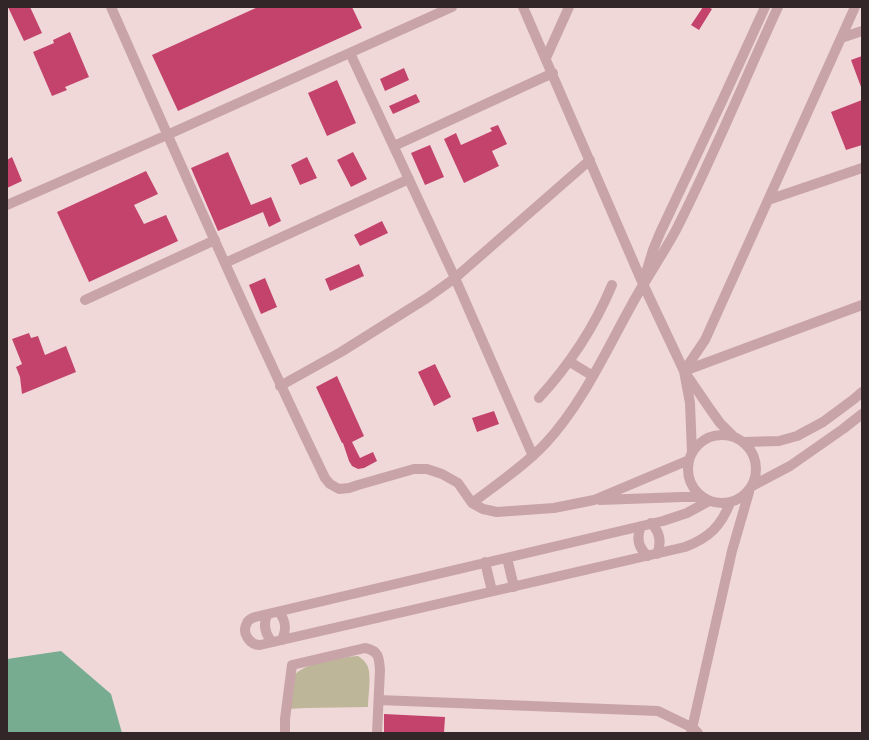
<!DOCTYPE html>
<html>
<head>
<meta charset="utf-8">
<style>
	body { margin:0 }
	#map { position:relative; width:869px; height:740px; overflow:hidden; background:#f0d8d9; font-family:"Varela Round",sans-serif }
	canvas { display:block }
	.frame { position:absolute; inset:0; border:8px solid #332629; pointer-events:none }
</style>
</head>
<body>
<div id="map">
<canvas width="869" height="740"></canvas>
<div class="frame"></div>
</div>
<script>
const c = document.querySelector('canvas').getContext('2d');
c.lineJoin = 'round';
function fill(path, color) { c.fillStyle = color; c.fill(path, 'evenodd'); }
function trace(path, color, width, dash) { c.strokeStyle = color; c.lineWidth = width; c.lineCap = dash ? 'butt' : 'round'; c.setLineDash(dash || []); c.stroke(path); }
fill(new Path2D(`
	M358,656C361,658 365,661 367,665C372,673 368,697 368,707L306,708L287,709C288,703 291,680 294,676C302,663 343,657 358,656Z`), '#beb698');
fill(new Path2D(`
	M61,651L111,694L122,733H7V659Z`), '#78ac91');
fill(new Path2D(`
	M8,7H30L42,33L24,41Z
	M258,7H352L362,28L178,111L152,55Z
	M703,7H708L712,9L699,30L691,25Z
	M70,32L89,77L65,87L67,90L52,96L33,52L54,43L53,40Z
	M862,56V87H861L851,60Z
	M404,68L409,80L385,91L380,79Z
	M337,80L356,123L327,136L308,93Z
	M416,94L420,102L393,114L389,106Z
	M862,100V145L846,150L831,112Z
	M498,125L507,144L492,151L499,166L464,183L444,139L456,133L461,145L492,131L490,128Z
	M430,145L444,177L425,185L411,153Z
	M228,152L251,205L271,197L281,221L269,227L263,212L218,231L191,168Z
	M353,152L367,179L351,187L337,160Z
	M12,157L22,181L7,188V160Z
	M307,157L317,178L300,185L291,165Z
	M146,171L158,194L134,205L144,224L166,215L178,241L89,282L57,212Z
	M382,221L388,233L360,246L354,235Z
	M359,264L364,276L330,291L325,279Z
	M265,278L277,307L261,314L249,285Z
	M29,333L31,338L38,336L45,355L66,346L76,372L22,394L20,377L16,367L22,364L12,339Z
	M435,364L451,397L434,406L418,372Z
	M337,376L364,436L352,442L360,458L373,452L377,461L364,468L358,469L352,466L349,461L343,443H342L316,387Z
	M494,411L499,424L477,432L472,418Z
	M384,714L445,717L444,733H384Z`), '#c3436d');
trace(new Path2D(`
	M111,7C181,165 250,323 325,478L330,484L339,489L349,488L358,485L414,469H427L442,474L458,483L472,503L483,509L497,512L554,508L594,500L689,460
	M523,7L643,284L684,371L710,409L720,423L734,437
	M841,38L862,31
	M350,53L455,278L533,456
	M546,58L569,7
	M394,146L553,73
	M768,200L862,168
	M7,205L167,135L452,7
	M225,263L409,179
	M645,276L653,250L660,233L723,99L765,7
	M85,300L215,240
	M570,362L593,376
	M684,371L862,305
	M280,386L341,352L427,298L455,278L590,160
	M539,398C571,363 594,328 612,285
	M688 469a34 34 0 1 1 68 0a34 34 0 1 1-68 0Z
	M743,442L779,441L797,436L823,422L854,399L862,392
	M692,453L690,403L684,371L705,340L855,7
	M752,486L790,466L843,429L862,414
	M600,500L682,497H702
	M709,501L687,513L663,521L255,617C252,618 248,620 247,623C241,633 250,645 260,645L685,547C709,538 721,526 730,503
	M472,503C496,485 524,466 545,444C582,404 605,353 631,306C645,280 662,256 676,230C713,157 744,81 778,7
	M651,523C660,532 662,542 657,554
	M641,526C636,538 638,548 648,556
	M507,558L514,587
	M485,562L492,591
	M279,612C286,621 287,629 282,640
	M267,615C263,625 265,634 272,642
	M379,700L658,711L693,728L698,733
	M285,733V719L292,665L365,648C379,651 379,657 380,670L377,733
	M691,733L732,551L749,492`), '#c8a4a8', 10);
</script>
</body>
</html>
